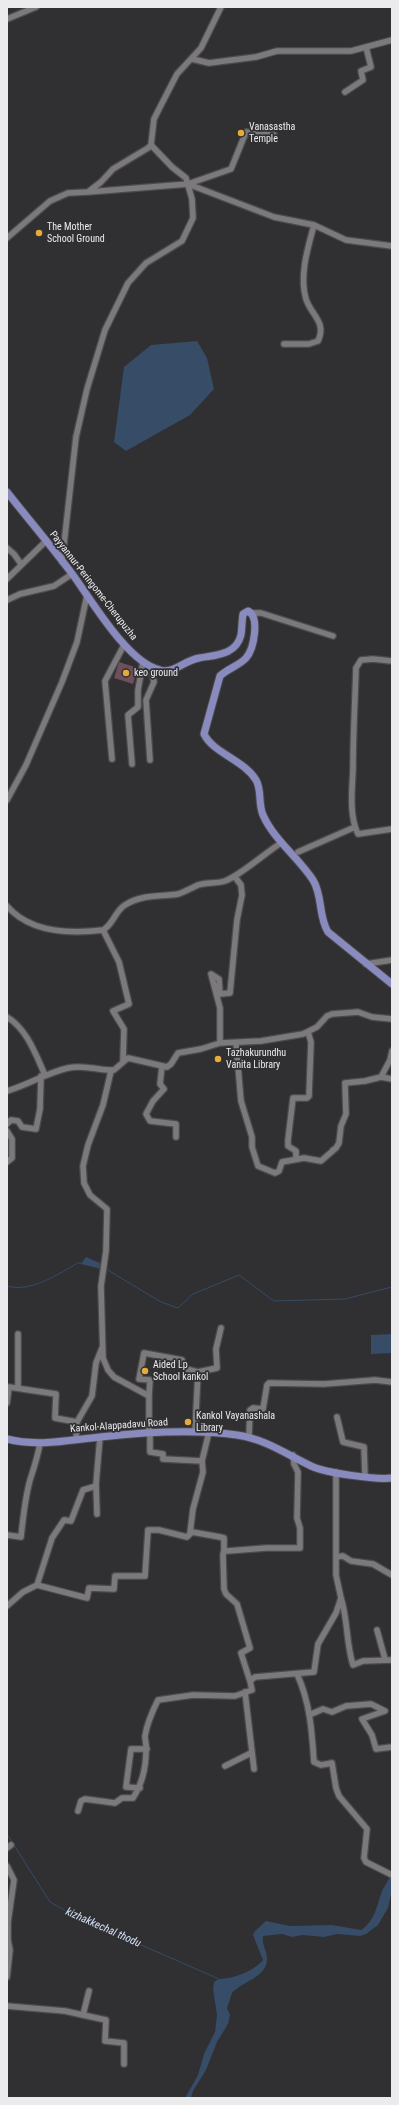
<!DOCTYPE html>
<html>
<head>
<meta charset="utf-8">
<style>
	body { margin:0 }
	#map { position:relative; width:399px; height:2105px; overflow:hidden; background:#302f32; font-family:"Roboto Condensed",sans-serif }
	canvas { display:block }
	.frame { position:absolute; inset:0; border:8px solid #ebeaec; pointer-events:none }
</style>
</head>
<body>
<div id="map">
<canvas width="399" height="2105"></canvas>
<div class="frame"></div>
</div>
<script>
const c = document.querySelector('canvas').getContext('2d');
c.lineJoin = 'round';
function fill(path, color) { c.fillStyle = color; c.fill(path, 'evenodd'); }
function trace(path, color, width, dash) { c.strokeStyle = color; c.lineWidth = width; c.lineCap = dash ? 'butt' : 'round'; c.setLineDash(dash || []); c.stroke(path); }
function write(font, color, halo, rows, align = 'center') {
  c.font = font + ' "Roboto Condensed",sans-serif'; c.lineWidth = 3.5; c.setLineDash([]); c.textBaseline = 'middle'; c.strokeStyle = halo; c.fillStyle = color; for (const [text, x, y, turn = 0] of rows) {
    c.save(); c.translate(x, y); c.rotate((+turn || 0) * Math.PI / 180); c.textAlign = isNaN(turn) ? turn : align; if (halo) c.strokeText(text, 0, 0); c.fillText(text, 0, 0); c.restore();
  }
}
fill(new Path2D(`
	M119,662L138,668L133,684L114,678Z`), '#6d5059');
fill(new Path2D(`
	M197,341L207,358L214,389L190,415L126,451L114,442L124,367L151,345Z
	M86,1257L102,1264L101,1269L81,1264Z
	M392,1334V1353L371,1354V1335Z
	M392,1873V1889L388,1908L378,1925L366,1934L360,1936L337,1934L324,1937L302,1935L292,1937L282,1934L263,1936C261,1944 268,1952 267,1960C266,1978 241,1982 232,1993L227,2008L230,2015L228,2024L217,2042L206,2070L193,2091L191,2098H185L198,2075L204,2054L215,2032L217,2015L213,1989L214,1982C220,1977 226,1979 233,1977C244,1974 255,1969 263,1960L253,1935L255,1931L266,1921L290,1926L332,1925L361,1930C375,1921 377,1905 382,1891C385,1885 389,1879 392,1873Z`), '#364c67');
trace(new Path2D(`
	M106,1269L161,1302L178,1308L193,1294L239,1275L274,1301L345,1299L392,1287
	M7,1286C31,1293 58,1274 78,1263H81
	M7,1834L50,1902L75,1916L219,1979`), '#364c67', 1);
const minor = new Path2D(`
	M7,19L36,7
	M192,59L209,63L256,57L277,51H351L392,40
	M345,92L363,80L361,71L371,67L366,47
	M188,184L231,169L246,132L274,135
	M88,192L188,184L274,217L314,225L346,240L392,246
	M7,238L50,201L68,193L88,192L101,182L113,169L148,148L151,145L154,119L158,111L177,74L201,48L221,7
	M284,344H309L318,341C327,322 311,315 306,299C299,276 308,247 314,225
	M7,548L14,554L21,564
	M62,562L76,437L87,389L105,330L128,283L146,263L182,241L193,218L192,199L186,178L172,167L151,145
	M7,579L46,541
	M7,600L20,594L54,586L72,574
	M252,613H261L333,636
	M392,661L373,659L361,660L356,668C355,702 353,736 353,770C352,790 349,816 358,834L392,829
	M112,759L105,681L124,645
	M150,760L146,700L154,682L152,674L153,668
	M132,764L128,715L138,707V690L143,662
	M7,800L26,765L62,682L77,642L87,595
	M298,852L355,827
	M7,906C30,933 70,934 103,930C113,925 115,911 125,905C142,894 160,897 178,894C185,892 191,888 198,885C207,882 216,884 225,881C241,875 265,853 281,843
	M103,930L119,962L129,1004L113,1011L124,1029L123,1060
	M366,964L392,960
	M7,1017C27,1029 36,1055 45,1075
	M220,1043V1008L211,974L219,979L220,994L230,993L237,920L242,895L241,885L235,877
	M236,1043L241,1101L252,1137V1147L258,1166L275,1173L279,1171L282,1162L304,1158L321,1161L336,1148
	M162,1066L160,1084L164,1089L153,1101L146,1114L150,1121L176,1124V1137
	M111,1071L103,1105L88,1145L83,1166L84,1183L90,1195L107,1209L106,1251L101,1286L103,1358L108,1370L114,1377L149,1396V1434
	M381,1077L392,1079
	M7,1091C28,1085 46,1073 68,1068C84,1064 100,1071 114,1070L128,1058L167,1067L171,1064L178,1053L201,1049L220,1043L261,1041L303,1034L317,1027L327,1016L332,1014L358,1012L372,1017L392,1019
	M7,1124L11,1120L18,1121L22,1127L36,1129L40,1109L41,1076
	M7,1131L12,1139V1158L7,1162
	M333,1150L336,1148L339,1143L341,1126L346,1114L345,1083L365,1081L381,1077L390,1060L392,1051
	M296,1159V1151L288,1146V1140L293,1098H307L309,1096L311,1042L308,1032
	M18,1334V1388
	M149,1396L150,1380L139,1379L144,1353L182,1360L186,1369L198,1372
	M7,1403L9,1387L56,1394L55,1418L77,1422L76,1440
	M337,1417L343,1442L364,1447L365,1476
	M77,1422L92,1396L96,1363L102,1348
	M195,1432L198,1372L217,1368L216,1349L221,1328
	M150,1434V1452L163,1454V1459L202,1461
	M249,1437L250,1410L253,1408L263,1409L267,1385L269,1383L324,1384L375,1380L392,1382
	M96,1486L83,1490L71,1521L64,1520L52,1538L37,1585L87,1598L89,1588L114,1589L115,1576H145L148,1530H159L187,1537L192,1532L220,1537L224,1538V1550L227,1551L266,1548H300V1528L297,1518L298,1472L294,1464L293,1455
	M97,1514L96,1484L100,1437
	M190,1533L193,1509L203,1472L202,1461L209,1432
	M7,1535L21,1537C23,1518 25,1498 30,1480C34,1468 38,1456 40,1443
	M224,1550L223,1555L224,1589L226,1594L237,1604L250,1648L241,1653L250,1681
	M336,1557L343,1556L351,1561L373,1564L392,1575
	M341,1598C348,1620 346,1643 353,1665L363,1661L392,1660
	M7,1606L23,1592L37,1585
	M377,1630L385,1659
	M297,1674C310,1702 312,1732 314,1762L321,1765L332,1763L336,1788L339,1796L367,1829L364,1858L366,1862L392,1875
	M245,1692L254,1769
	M309,1715L323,1709L332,1712L346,1706L371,1704L385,1711L362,1719L372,1735L376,1749L392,1747
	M225,1766L251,1753
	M140,1788L126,1787L131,1749H147
	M78,1811L81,1801L85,1799L115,1803L122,1798H133C142,1784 146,1769 146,1751C147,1746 145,1741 145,1736C147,1723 152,1712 158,1700L193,1695L235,1696L252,1690L250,1681L255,1677L314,1672L318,1644L336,1613L341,1598L336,1575V1472
	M7,1848L11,1845
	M7,1866L14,1880L8,1922V1940L10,1950L7,1977
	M7,2006L65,2011L83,2015L89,1991
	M83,2015L106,2020L105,2041L124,2043V2064`);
const major = new Path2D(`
	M7,492C29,520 52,547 73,575C92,601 128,663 160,670C174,674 185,660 199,658C216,655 236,655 241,635C242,628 242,620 243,614L248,611C260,617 254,649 246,658C240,665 227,669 220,676L204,734C213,753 244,760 256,780C262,790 258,804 263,815C274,840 298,857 313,880C323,896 318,916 328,932L392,984
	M7,1439C38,1447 69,1440 100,1437C145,1432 192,1429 237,1435C265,1439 286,1454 311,1466C325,1473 377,1480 392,1478`);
trace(minor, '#4b4a4c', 8);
trace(major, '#4b4a4c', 9);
trace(minor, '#7b797c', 5.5);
trace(major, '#898bbf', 7);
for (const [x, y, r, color] of [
	[241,133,4,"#e8ab37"],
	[39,233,4,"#e8ab37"],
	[126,673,4,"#e8ab37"],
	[218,1059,4,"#e8ab37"],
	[145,1371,4,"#e8ab37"],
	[188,1422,4,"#e8ab37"]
]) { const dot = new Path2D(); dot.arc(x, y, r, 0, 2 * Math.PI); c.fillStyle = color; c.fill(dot); trace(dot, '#302f32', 1.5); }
write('10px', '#ebeaec', '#302f32', [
	["Vanasastha",249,127],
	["Temple",249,139],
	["The Mother",47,227],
	["School Ground",47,239],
	["keo ground",134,673],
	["Tazhakurundhu",226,1053],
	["Vanita Library",226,1065],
	["Aided Lp",153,1365],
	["School kankol",153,1377],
	["Kankol Vayanashala",196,1416],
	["Library",196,1428]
], 'left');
write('10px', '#ebeaec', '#302f32', [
	["Payyannur-Peringome-Cherupuzha",93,586,52],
	["Kankol-Alappadavu Road",119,1426,-4]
]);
write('italic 11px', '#d0e0f4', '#302f32', [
	["kizhakkechal thodu",103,1928,24]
]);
</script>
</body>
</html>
